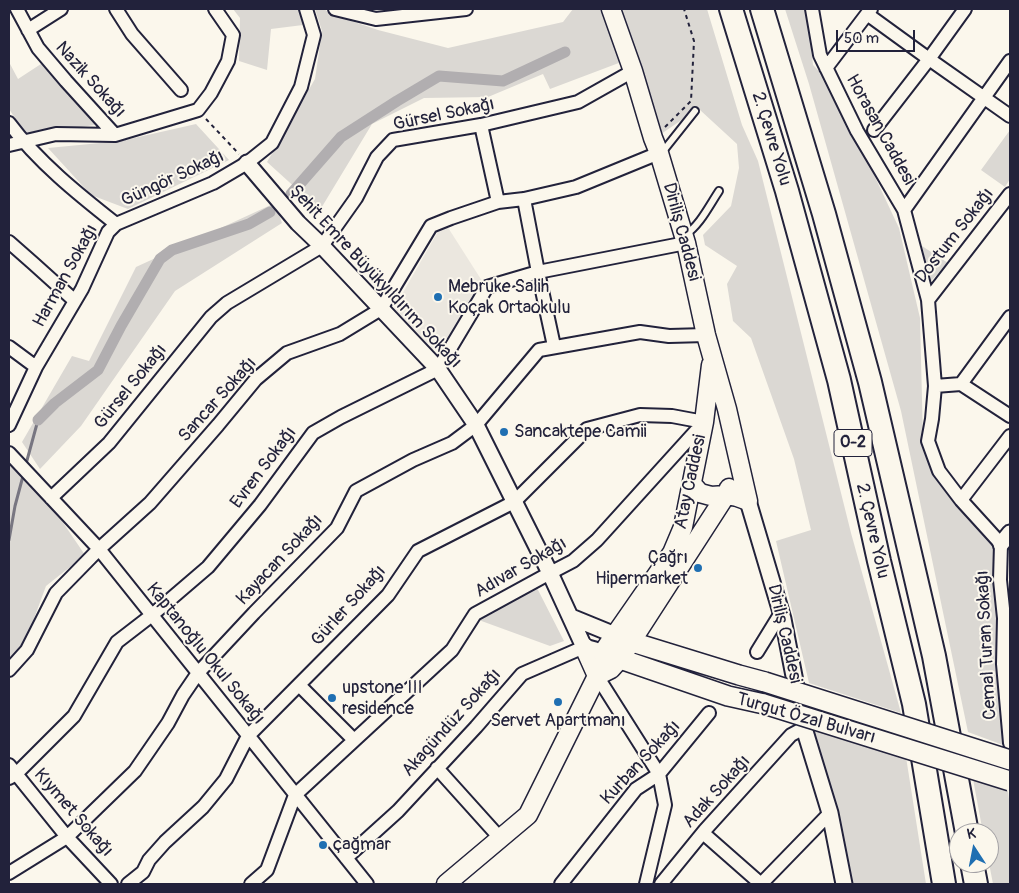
<!DOCTYPE html>
<html>
<head>
<meta charset="utf-8">
<style>
	body { margin:0 }
	#map { position:relative; width:1019px; height:893px; overflow:hidden; background:#fbf7ec; font-family:Pangolin,sans-serif }
	canvas { display:block }
	.frame { position:absolute; inset:0; border:10px solid #22223b; pointer-events:none }
	.north { position:absolute; left:949px; top:823px; width:50px; height:50px; box-sizing:border-box; background:#fbf7ec; border:1px solid #a4a2a5; border-radius:50%; rotate:349deg; font-size:14px; font-weight:700; line-height:20px; text-align:center; color:#22223b }
	.north::after { content:''; display:block; margin:auto; width:18px; height:22px; background:#1f6fb2; clip-path:polygon(50% 0,100% 100%,50% 72%,0 100%) }
	.scale { position:absolute; left:836px; top:30px; width:79px; height:22px; box-sizing:border-box; border:2px solid #22223b; border-top:0; padding-left:6px; font-size:15px; line-height:18px; white-space:nowrap; color:#22223b; -webkit-text-stroke:4px #fbf7ec; paint-order:stroke }
</style>
</head>
<body>
<div id="map">
<canvas width="1019" height="893"></canvas>
<div class="frame"></div>
<div class="north">K</div>
<div class="scale">50 m</div>
</div>
<script>
const c = document.querySelector('canvas').getContext('2d');
c.lineJoin = 'round';
function fill(path, color) { c.fillStyle = color; c.fill(path, 'evenodd'); }
function trace(path, color, width, dash) { c.strokeStyle = color; c.lineWidth = width; c.lineCap = dash ? 'butt' : 'round'; c.setLineDash(dash || []); c.stroke(path); }
function write(font, color, halo, rows, align = 'center') {
  c.font = font + ' Pangolin,sans-serif'; c.lineWidth = 4; c.setLineDash([]); c.textBaseline = 'middle'; c.strokeStyle = halo; c.fillStyle = color; for (const [text, x, y, turn = 0] of rows) {
    c.save(); c.translate(x, y); c.rotate((+turn || 0) * Math.PI / 180); c.textAlign = isNaN(turn) ? turn : align; if (halo) c.strokeText(text, 0, 0); c.fillText(text, 0, 0); c.restore();
  }
}
fill(new Path2D(`
	M447,226L484,284L447,345L440,350H431L393,310L440,228Z`), '#ebe7df');
fill(new Path2D(`
	M233,9H299L303,25L271,29L267,70L239,61L240,18Z
	M315,9H324L331,14L378,30L448,48L563,22L573,9H606L624,61L550,89L543,74L488,97L424,98L372,124L320,210L267,162L315,79L322,31Z
	M618,9H707L742,125L758,161L851,533L901,713L809,683L776,541L811,530L794,459L751,338L733,321L727,284L737,266L705,245L703,235L731,206L739,168L737,144L700,110L695,111L661,134Z
	M785,9H807L813,65L822,74L875,177L899,228L920,318L923,440L933,472L988,521L999,541L998,597L1003,745L968,732L901,411L809,84Z
	M9,62L18,79L44,62L100,124L27,136L9,109Z
	M196,124L229,160L128,209L91,195L48,148L121,141Z
	M1010,130V179L1005,187L981,170Z
	M275,203L282,223L175,291L81,426L40,469L22,442L72,356L89,361L136,267Z
	M922,246L948,263L930,282Z
	M9,461L49,502L85,555L46,586L22,651L9,663Z
	M536,586L564,641L550,646L476,619Z
	M812,730L906,757L926,884H844Z
	M973,779L1008,791L1010,807V884H993L989,863V833H983Z`), '#dbd8d3');
trace(new Path2D(`
	M26,464L38,420
	M9,540L15,506L23,476`), '#787681', 3);
trace(new Path2D(`
	M291,194L341,137L397,101L439,76L503,81L565,52
	M38,420L55,403L98,370L121,326L160,259L172,250L249,224L270,212`), '#b1aeb0', 11);
const service = new Path2D(`
	M661,152L664,150L695,111
	M685,235C700,225 709,206 719,191`);
const minor = new Path2D(`
	M17,9L38,48L66,81L115,135L198,110L211,93L228,61L233,35L215,9
	M116,9L132,34L181,90
	M335,9L376,19L466,9
	M812,9L820,55L857,131L904,210L928,300L935,386
	M871,9L867,14L929,59L1010,116
	M28,30L61,9
	M826,68L867,14
	M9,123C38,162 78,194 116,224
	M481,125L498,202
	M874,130L929,59L965,9
	M9,145L56,134L115,135
	M524,199L538,272L554,346
	M904,210L1010,61
	M9,242L34,264L75,301
	M928,300L1010,194
	M9,347L36,367
	M961,384L935,386L932,419L928,441L939,471L961,500L1001,544
	M961,384L1010,317
	M961,384L1010,416
	M9,425L36,367L82,289L108,232L116,224L213,183L247,163L272,143L301,87L314,35L306,9
	M9,453L99,549L367,884
	M51,498L109,443L211,317L227,303L322,246L356,198L377,157L393,140L481,125L578,102L633,71
	M961,500L1010,436
	M1001,544L1000,580L1004,618L1003,664L1010,743
	M757,652L781,613
	M9,670L27,650L56,593L99,549L150,503L218,425L256,379L287,353L340,334L381,309L431,226L451,218L498,202L524,199L576,187L659,153
	M597,676L659,774L665,805L646,884
	M299,685L354,740
	M9,765L67,837L111,884
	M437,768L500,838
	M9,778L16,774L74,716L117,642L152,615L208,567L260,505L313,433L341,417L438,369L487,287L538,272L686,243
	M703,833L761,884
	M346,858L398,811L476,727L522,674L584,647
	M9,873L67,837L135,771L168,723L183,695L198,673L254,613L337,528L356,491L413,460L452,443L476,425L539,350L640,332L669,336L706,335
	M128,884L143,872L149,860L165,842L203,807L226,779L248,736L388,595L418,551L514,502L587,429L640,415L672,416L704,422
	M251,884L267,870L295,795L452,650L475,614L550,573L573,561L597,540L704,422
	M561,884L636,789L659,774L709,713
	M661,884L705,830L791,735L804,728
	M761,884L830,813`);
const tertiary = new Path2D(`
	M247,163L298,223L322,246L438,369L476,425L550,573L584,647L595,650
	M748,501L783,619L804,728L830,813L844,884
	M1001,544L1010,533
	M571,617L615,635`);
const secondary = new Path2D(`
	M611,9L633,71L653,138L659,153L686,243L706,335L727,409L748,501L737,497L726,495L711,496L700,493L692,484
	M615,635L672,553L683,527L704,422L711,365
	M584,647L597,676
	M597,676L611,669L620,659L726,495L729,488
	M446,884L528,815L597,676L603,653`);
const primary = new Path2D(`
	M764,704L728,696L603,653L615,635L632,642L739,675L765,682`);
const motorway = new Path2D(`
	M731,9L787,191L839,380L879,561L914,704L944,884
	M762,9L824,214L870,382L934,656L967,833
	M972,863L976,884`);
trace(service, '#22223b', 10);
trace(minor, '#22223b', 16);
trace(tertiary, '#22223b', 19);
trace(secondary, '#22223b', 21);
trace(primary, '#22223b', 22);
trace(motorway, '#22223b', 26);
trace(new Path2D(`
	M206,119L239,154
	M665,127L691,101L694,41L684,9`), '#22223b', 2, [4, 4]);
trace(service, '#fbf7ec', 6);
trace(minor, '#fbf7ec', 12);
trace(tertiary, '#fbf7ec', 15);
trace(secondary, '#fbf7ec', 18);
trace(primary, '#fbf7ec', 19);
trace(motorway, '#fbf7ec', 22);
const primaryBridge = new Path2D(`
	M765,682L1010,760
	M764,704L1010,781`);
trace(primaryBridge, '#22223b', 22, []);
trace(primaryBridge, '#fbf7ec', 19);
for (const [x, y, r, color] of [
	[438,297,5,"#1f6fb2"],
	[504,432,5,"#1f6fb2"],
	[698,568,5,"#1f6fb2"],
	[332,698,5,"#1f6fb2"],
	[558,702,5,"#1f6fb2"],
	[323,845,5,"#1f6fb2"]
]) { const dot = new Path2D(); dot.arc(x, y, r, 0, 2 * Math.PI); c.fillStyle = color; c.fill(dot); trace(dot, '#fbf7ec', 2); }
for (const [x, y, w] of [
	[853,443,38]
]) { const box = new Path2D(); box.roundRect(x - w / 2, y - 13.5, w, 27, 4); c.fillStyle = '#fbf7ec'; c.fill(box); trace(box, '#22223b', 1); }
write('bold 16px', '#22223b', null, [
	["O-2",853,443]
]);
write('18px', '#22223b', '#fbf7ec', [
	["Nazik Sokağı",90,80,48],
	["Gürsel Sokağı",444,115,-12],
	["Horasan Caddesi",880,130,61],
	["2. Çevre Yolu",771,139,73],
	["Güngör Sokağı",173,179,-25],
	["Diriliş Caddesi",681,232,75],
	["Dostum Sokağı",955,236,-52],
	["Harman Sokağı",66,276,-61],
	["Şehit Emre Büyükyıldırım Sokağı",375,277,47],
	["Gürsel Sokağı",131,387,-51],
	["Sancar Sokağı",218,400,-48],
	["Evren Sokağı",264,468,-53],
	["Atay Caddesi",691,482,-78],
	["2. Çevre Yolu",872,531,77],
	["Kayacan Sokağı",280,560,-47],
	["Adıvar Sokağı",521,568,-30],
	["Gürler Sokağı",349,606,-48],
	["Diriliş Caddesi",784,634,77],
	["Cemal Turan Sokağı",987,645,-93],
	["Kaptanoğlu Okul Sokağı",205,654,51],
	["Turgut Özal Bulvarı",806,719,16],
	["Akagündüz Sokağı",452,723,-48],
	["Kurban Sokağı",641,763,-47],
	["Adak Sokağı",717,792,-48],
	["Kıymet Sokağı",73,813,49]
]);
write('18px', '#22223b', '#fbf7ec', [
	["Mebruke Salih",448,287],
	["Koçak Ortaokulu",448,308],
	["Sancaktepe Camii",514,432],
	["Çağrı",688,558,"right"],
	["Hipermarket",688,579,"right"],
	["upstone III",342,688],
	["residence",342,709],
	["Servet Apartmanı",558,721,"center"],
	["çağmar",333,845]
], 'left');
</script>
</body>
</html>
